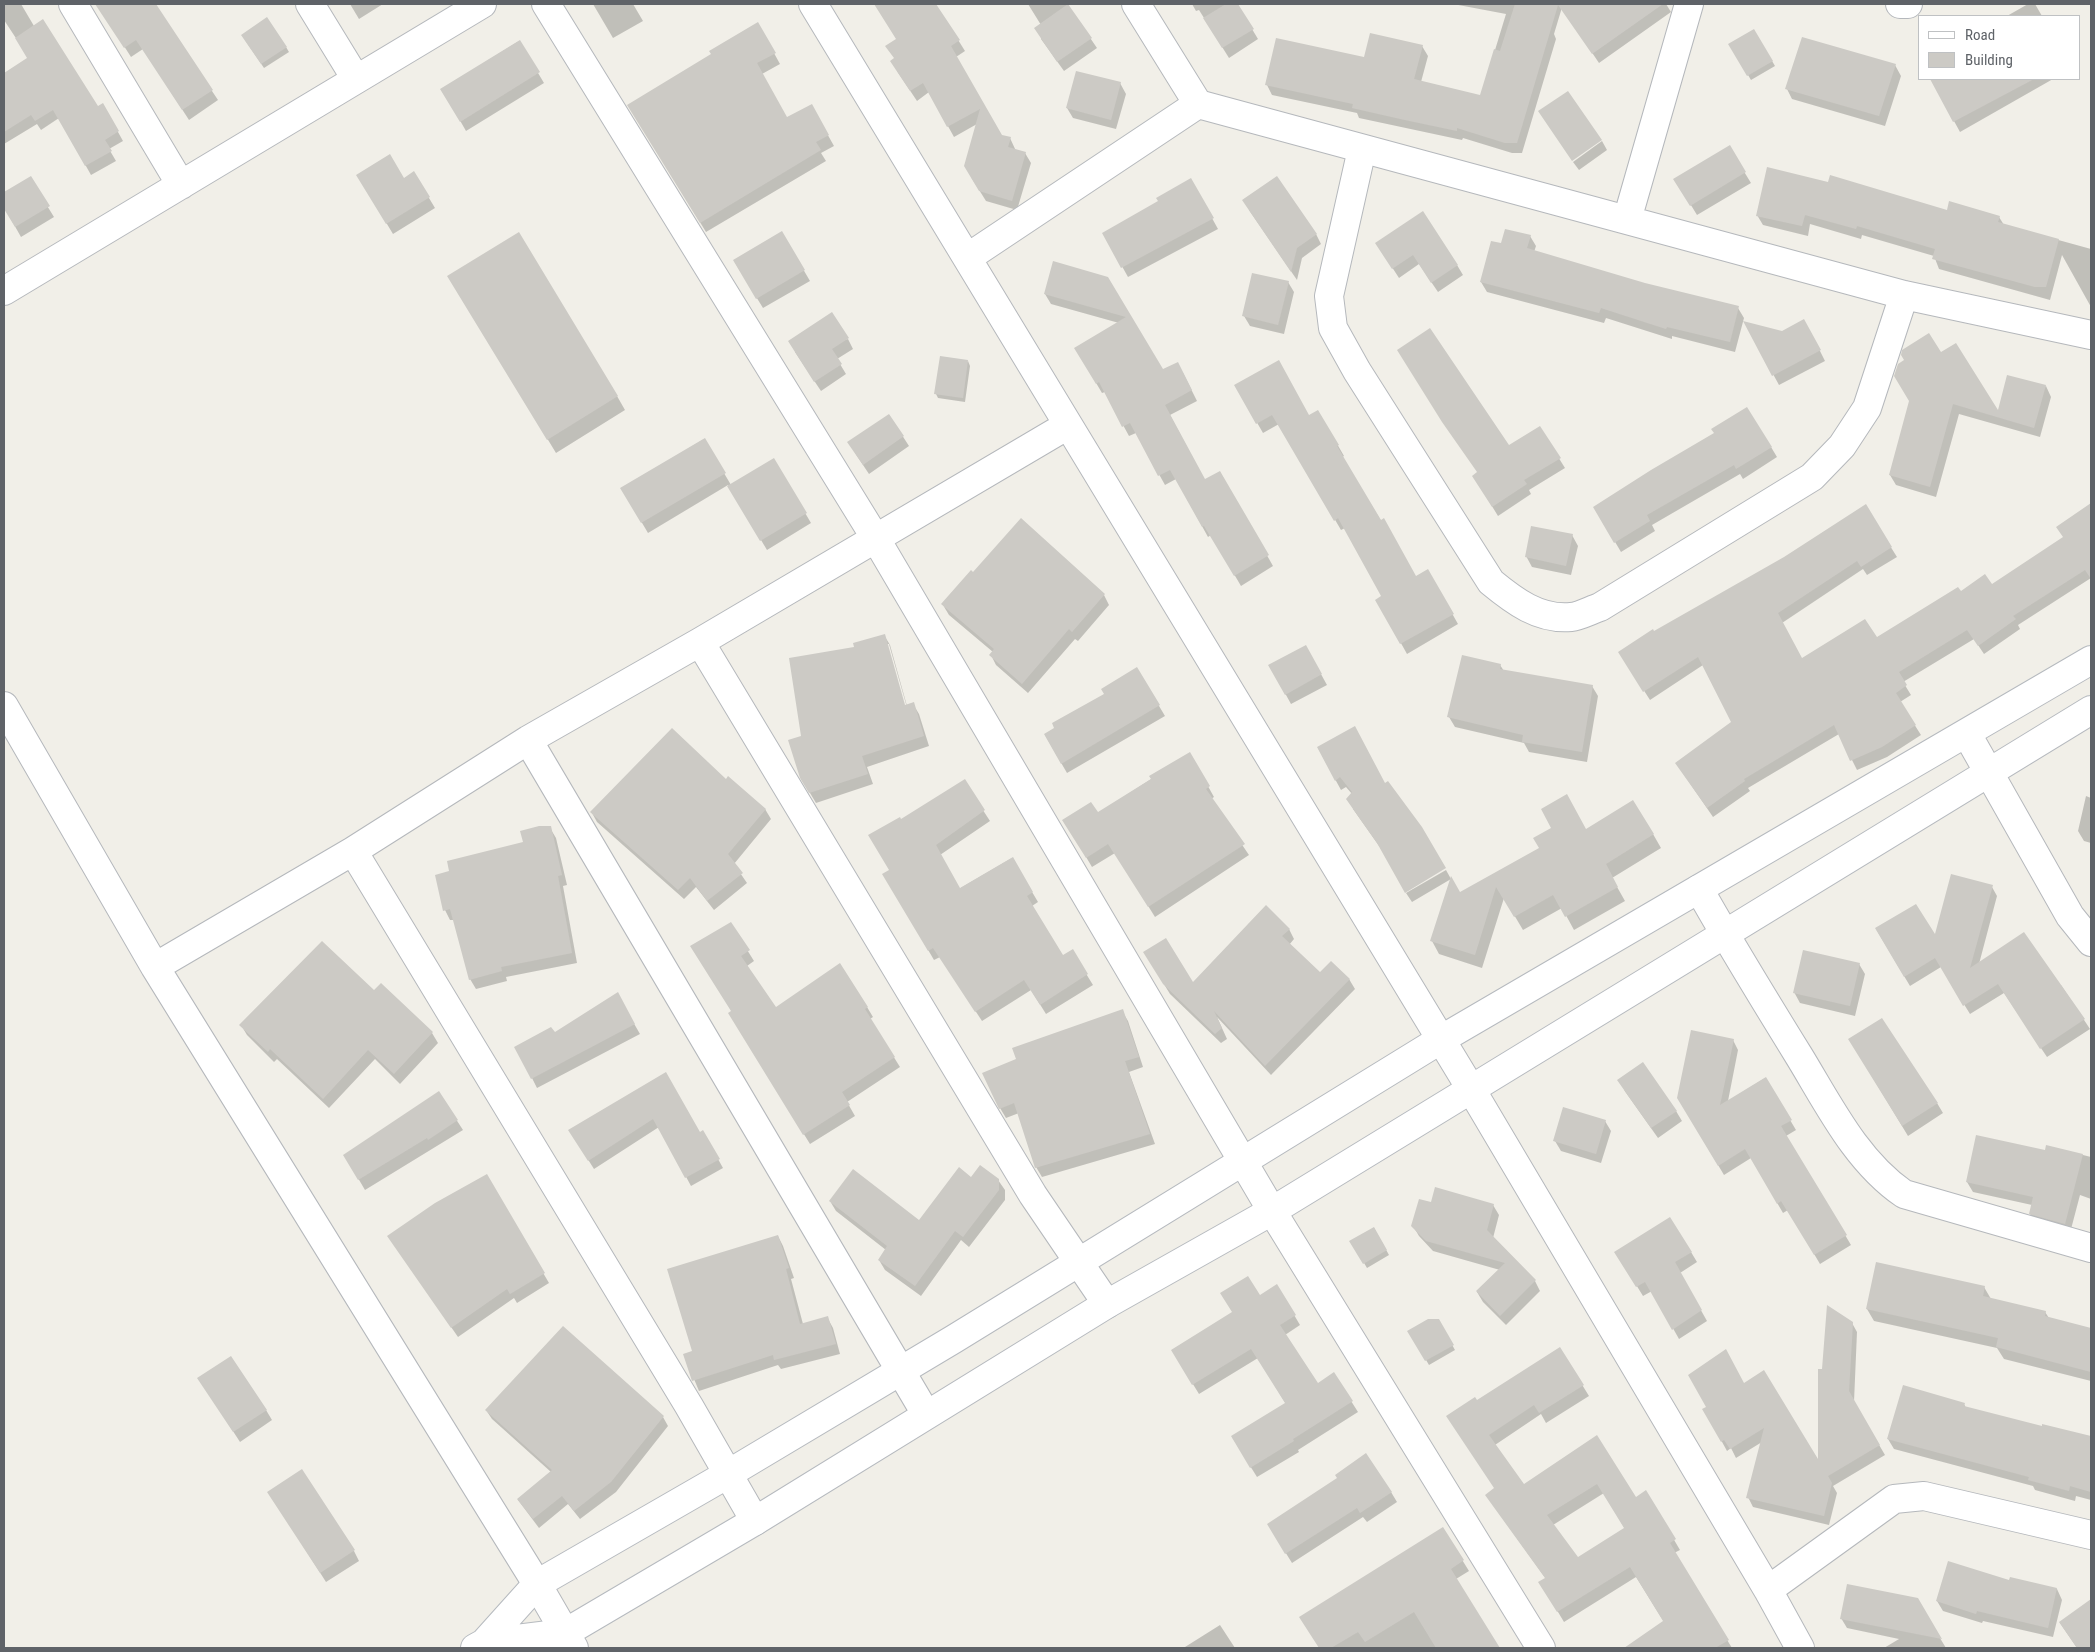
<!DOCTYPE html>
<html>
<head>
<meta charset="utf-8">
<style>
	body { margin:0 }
	#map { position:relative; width:2095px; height:1652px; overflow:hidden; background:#f1efe8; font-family:"Roboto Condensed",sans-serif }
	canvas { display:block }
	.frame { position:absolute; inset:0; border:5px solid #5f6368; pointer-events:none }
	.legend { position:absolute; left:1918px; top:15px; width:162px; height:65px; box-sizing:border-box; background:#fff; border:1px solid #bfc1c3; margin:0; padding:6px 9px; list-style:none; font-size:15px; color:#5f6368 }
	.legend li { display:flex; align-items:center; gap:10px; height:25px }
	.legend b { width:25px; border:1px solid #bfc1c3 }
</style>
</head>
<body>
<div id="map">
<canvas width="2095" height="1652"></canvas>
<div class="frame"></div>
<ul class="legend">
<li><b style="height:6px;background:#fff"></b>Road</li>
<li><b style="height:14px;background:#cccac5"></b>Building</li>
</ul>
</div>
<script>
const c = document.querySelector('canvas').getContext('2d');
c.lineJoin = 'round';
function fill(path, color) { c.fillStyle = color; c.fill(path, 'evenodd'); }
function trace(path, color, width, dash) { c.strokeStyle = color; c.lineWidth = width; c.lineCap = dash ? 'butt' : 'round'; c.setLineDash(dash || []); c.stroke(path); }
fill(new Path2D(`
	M4,4H21L34,26L98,107L103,105L123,141L109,149L116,161L91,175L59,118L41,130L37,124L4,144V74L29,58L4,20Z
	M110,4H154L218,100L189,120L143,49L131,57L101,10Z
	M350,4H383L359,19Z
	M593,4H633L643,21L613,38Z
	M875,4H915L931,29L945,19L965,51L956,57L1001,136L1010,138L1016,151L1025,153L1031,163L1017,210L986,201L971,177L977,124L954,137L929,92L917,101L897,71V39Z
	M1028,4H1067L1097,48L1064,71L1041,39V25Z
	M1192,4H1237L1258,39L1229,58L1199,10L1196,11Z
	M1453,4H1563L1554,34L1556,39L1522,153H1512L1463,138L1462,140L1359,118L1357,113L1272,95L1267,85L1422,46L1428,56L1421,82L1481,96L1506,14Z
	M1588,4H1666L1671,12L1599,63L1568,17Z
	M2028,4H2035L2042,16H2007Z
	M758,24L780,64L762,74L787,119L811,105L834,146L821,153L826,161L706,232L635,116L712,55Z
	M1754,30L1775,66L1751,80L1730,45Z
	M245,40L286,47L289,52L264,68Z
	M519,41L544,83L466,131L442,89Z
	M1895,65L1901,76L1885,126L1792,99L1787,89Z
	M1931,79H2053L1960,132Z
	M1120,83L1126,94L1116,129L1073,118L1067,108Z
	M1602,141L1607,150L1579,170L1573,162Z
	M1729,147L1751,183L1697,215L1675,179Z
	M414,173L435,208L393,234L358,176L403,179Z
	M30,178L54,217L21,237L4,207V194Z
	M1191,180L1218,229L1128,277L1104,234L1160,201Z
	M1249,210L1316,234L1321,244L1302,258L1297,280Z
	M1947,211L1999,217L2004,225L2091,249V307L2062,255L2050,300L1939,269L1934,256L1862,235L1861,239L1810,224L1808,236L1763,225L1757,215Z
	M782,233L810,281L763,308L734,261Z
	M1530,236L1536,246L1534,252L1645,285L1738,308L1744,318L1735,352L1672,336V339L1606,318L1604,323L1487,292L1481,282L1502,245Z
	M1377,244L1457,265L1463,275L1438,292L1419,264L1399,278Z
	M1107,278L1163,371L1183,373L1197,401L1170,415L1205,481L1220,472L1273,566L1241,586L1211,535L1208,537L1176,479L1165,485L1136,433L1129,436L1105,392L1102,393L1076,349L1119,323L1051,304L1045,294Z
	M1288,282L1294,292L1284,334L1250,326L1244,316Z
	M457,290L617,396L625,410L556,453Z
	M1745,323L1783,332L1810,331L1825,361L1779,385Z
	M848,339L853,349L837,359L846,374L821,391L795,352Z
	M1941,354L1998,413L2046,386L2051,397L2040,437L1959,414L1936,497L1896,485L1890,475Z
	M968,361L970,366L965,402L938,398L936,394Z
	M1236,386L1309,417L1318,411L1344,456L1342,457L1416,578L1428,571L1458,624L1407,654L1377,600L1383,597L1345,528L1341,530L1279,424L1263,433Z
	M889,415L909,446L869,474L855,453Z
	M1540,428L1565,468L1529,490L1531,494L1498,516L1479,485L1478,473L1509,447Z
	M704,439L731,485L774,460L811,523L767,550L728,485L648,533L622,489Z
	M1771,447L1777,457L1743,479L1740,474L1652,525L1655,531L1621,552L1595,508Z
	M1865,506L1897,557L1867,575L1863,569L1782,623L1802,660L1876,638L1960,592L1991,586L2064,538L2088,507L2091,511V578L2018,625L2020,629L1984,654L1974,639L1903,682L1911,695L1900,702L1921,735L1887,757L1857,770L1839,734L1748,788L1750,791L1713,817L1676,763L1733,722L1703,665L1650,700L1625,661L1654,633L1785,558Z
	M1572,535L1578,546L1571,575L1532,567L1526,556Z
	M1104,595L1109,605L1078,641L1075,639L1028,693L996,665L991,655L993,652L949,615L943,605Z
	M884,635L890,645L907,706L913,704L919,714L929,746L867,767L873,784L816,803L801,778L802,737L855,648ZM887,644H889L908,711L905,712Z
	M1306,647L1327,685L1291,704L1270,666Z
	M1500,665L1504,671L1592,686L1598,696L1587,762L1529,752L1524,743L1455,727L1449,717Z
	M1137,669L1165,716L1067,773L1045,735L1105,694Z
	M1318,748L1385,785L1384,853L1353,809L1352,794L1346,787L1341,790Z
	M1190,754L1214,797L1211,799L1249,855L1155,917L1115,853L1092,867L1064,820L1097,814Z
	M726,780L765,809L771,819L734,864L747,883L714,910L696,887L684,899L597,822L592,813Z
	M964,781L990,821L940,855L959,889L1012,858L1038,902L1032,906L1063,956L1072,951L1093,985L1046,1014L1031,990L982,1021L940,957L934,960L884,875L890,871L901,821Z
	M2086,796L2091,798V843L2084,841L2078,831Z
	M550,828L556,838L567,885L563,886L577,963L506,977L507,981L476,989L470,979L454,920H450L445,910L451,872L524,843Z
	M1586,831L1653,834L1661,848L1612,878L1625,901L1574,930L1562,908L1523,930L1504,898L1482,968L1439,954L1432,941L1460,894Z
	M1446,870L1451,879L1412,902L1406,893Z
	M1992,887L1997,896L1979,964L2059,986L2061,985L2090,1029L2047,1057L2004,993L1970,1014L1941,967L1910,986L1876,929L1935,938Z
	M731,924L754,961L747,966L775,1009L867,1007L873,1017L870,1019L900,1067L847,1102L855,1116L810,1144L735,1023L732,1011Z
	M1289,929L1294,939L1289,945L1320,974L1349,979L1355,989L1271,1075L1217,1017L1227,1039L1221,1043L1170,994L1145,953L1193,984Z
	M1859,964L1865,974L1855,1016L1800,1003L1794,992Z
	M381,985L432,1033L438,1043L400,1084L375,1059L329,1108L277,1059L274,1062L247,1035L241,1025L374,992Z
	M617,994L640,1034L537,1088L532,1078L555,1034Z
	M1122,1011L1128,1021L1143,1067L1129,1072L1155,1144L1042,1177L1036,1167L1019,1113L1006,1118L1000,1108Z
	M1733,1040L1738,1050L1728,1101L1765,1078L1796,1130L1786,1136L1851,1245L1820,1264L1788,1210L1783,1213L1751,1158L1724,1175L1678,1098Z
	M1850,1040L1937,1103L1943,1113L1908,1136Z
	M666,1074L699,1134L703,1132L723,1168L691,1186L659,1127L594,1169L575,1139Z
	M1624,1090L1676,1111L1682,1121L1658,1138Z
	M439,1093L463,1130L365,1190L345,1156Z
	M1605,1121L1611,1131L1601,1163L1561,1151L1555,1141Z
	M2047,1146L2091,1157V1199L2080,1195L2070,1233L2036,1223L2030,1214L2032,1205L1973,1192L1967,1182L2046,1152Z
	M486,1175L549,1283L517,1303L514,1298L458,1337L395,1246Z
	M971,1178L998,1180L1005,1190V1200L969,1247L961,1240L921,1296L885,1270L879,1260L886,1250L836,1211L830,1201L919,1222Z
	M1432,1204L1493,1205L1499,1215L1493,1238L1535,1281L1540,1291L1506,1325L1483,1302L1477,1292L1500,1270L1433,1251L1419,1236L1413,1226Z
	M1374,1228L1389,1255L1367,1268L1351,1241Z
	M778,1236L783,1246L794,1278L791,1279L803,1324L827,1317L833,1328L840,1354L781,1369L778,1365L699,1391L684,1355L694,1352Z
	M1691,1252L1697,1262L1680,1273L1707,1321L1679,1339L1652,1291L1643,1296L1622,1262Z
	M1277,1286L1300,1325L1285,1335L1317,1385L1334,1374L1358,1412L1298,1450L1299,1452L1257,1477L1232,1437L1286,1404L1258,1358L1199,1394L1172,1350Z
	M1984,1287L1991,1299L2045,1312L2049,1318L2091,1329V1381L2004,1359L1997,1348L1874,1321L1867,1309Z
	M1438,1320L1455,1350L1429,1365L1409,1331Z
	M1852,1323L1857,1332L1854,1402L1885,1455L1833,1486L1837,1493L1829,1525L1753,1507L1748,1497L1762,1442L1736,1458L1731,1448L1727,1451L1704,1409L1744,1384L1819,1464L1823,1370Z
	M1560,1349L1589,1396L1546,1423L1541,1414L1495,1445L1524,1485L1596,1437L1636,1498L1646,1492L1680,1550L1674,1553L1732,1648H1626L1664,1622L1636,1577L1564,1622L1546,1592V1579L1486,1495L1495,1489L1476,1402ZM1604,1493L1625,1529L1577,1559L1553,1525Z
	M205,1388L266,1410L272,1420L240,1442Z
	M1964,1404L1966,1408L2091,1445V1500L2076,1496L2075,1501L2035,1490L2033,1486L1894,1449L1888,1439Z
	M486,1410L663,1417L668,1426L616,1492L580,1519L568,1504L539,1528L518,1500L551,1472L492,1419Z
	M1391,1492L1397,1502L1367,1522L1363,1517L1292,1563L1274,1534Z
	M275,1502L354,1551L359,1561L326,1582Z
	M1443,1529L1469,1571L1456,1579L1499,1648H1320L1301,1617Z
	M2010,1581L2057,1589L2062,1600L2053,1637L1983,1621L1982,1623L1943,1611L1937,1601Z
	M1917,1600L1946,1648H1884L1899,1639L1847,1628L1841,1618Z
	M2091,1601V1648H2077L2060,1623Z
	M1220,1625L1235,1648H1186L1185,1647Z`), '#0003');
fill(new Path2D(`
	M95,4H156L213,90L182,110L136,40L124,48Z
	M874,4H936L960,40L951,46L1002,135L1011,137L1008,147L1026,152L1012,201L979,191L964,166L980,109L947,127L923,83L910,91L890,61L894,58L885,46L896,39Z
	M1068,4L1092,38L1057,62L1034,28Z
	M1226,4H1238L1254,29L1222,48L1203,18Z
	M1515,4H1663L1592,54L1558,5L1517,143H1505L1457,128V131L1405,120L1352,108L1353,104L1265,85L1276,38L1364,57L1370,33L1423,45L1414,79L1480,95L1494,49L1500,51Z
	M267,17L287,47L261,64L241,35Z
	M43,19L98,106L103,103L119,131L105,140L112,151L85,166L53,110L35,121L31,115L4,132V73L27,58L15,38Z
	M758,22L776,53L757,63L787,117L812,104L829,135L816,142L821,150L700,223L627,105L711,54L709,51Z
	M1754,29L1773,61L1747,76L1728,44Z
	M1802,37L1896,64L1879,116L1785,89Z
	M520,40L540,72L460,122L440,89Z
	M1076,71L1121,82L1111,120L1066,108Z
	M1930,79H2034L1953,122Z
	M1568,91L1602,140L1572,161L1538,111Z
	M1730,145L1746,172L1690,206L1673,179Z
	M390,154L404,178L414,171L430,197L386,224L356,175Z
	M1767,167L1828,182L1830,175L1947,210L1949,201L2000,216L1998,222L2059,239L2046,287H2035L1932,259L1935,249L1857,226L1856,229L1805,215L1802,226L1756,216Z
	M31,176L50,206L15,227L4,209V192Z
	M1277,176L1317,234L1297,248L1291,272L1242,200Z
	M1191,178L1214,218L1121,268L1102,233L1158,201L1156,198Z
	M1423,211L1458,265L1431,283L1413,255L1392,269L1375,243Z
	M1505,229L1531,235L1527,248L1645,283L1739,306L1730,342L1667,327L1666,329L1601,308L1599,313L1480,282L1491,241L1501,243Z
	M782,231L805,270L756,299L733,260Z
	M519,232L618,396L547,440L447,276Z
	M1053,261L1108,277L1163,369L1178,362L1192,390L1165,405L1205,479L1220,471L1269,555L1234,576L1204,526L1202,527L1170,470L1158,476L1130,423L1122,427L1099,382L1096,384L1074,348L1126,317L1044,294Z
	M1252,273L1289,281L1278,325L1242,316Z
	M832,312L849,338L832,349L842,364L814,382L788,341Z
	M1804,319L1821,350L1772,376L1743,321L1782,331Z
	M1430,328L1509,445L1540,426L1561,458L1524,480L1527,484L1492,507L1472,476L1477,472L1442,422L1397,350Z
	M1929,333L1941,352L1956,343L1998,410L2007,375L2046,385L2034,428L1953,404L1930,487L1889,475L1909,401L1894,376L1898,364L1904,360L1901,355L1902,350Z
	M940,356L968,360L963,398L934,394Z
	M1279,360L1309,415L1318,410L1339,445L1337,446L1381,520L1384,518L1416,576L1428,569L1454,614L1400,644L1375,600L1381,596L1338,518L1334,521L1272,415L1256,424L1234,385Z
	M1747,407L1772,447L1736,469L1734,465L1647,515L1650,521L1614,543L1593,507L1651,470L1714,433L1711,429Z
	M889,414L904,436L863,465L847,442Z
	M705,438L726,473L641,523L620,488Z
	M774,458L807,513L760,541L727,486Z
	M2091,503V579L2085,570L2013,616L2016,619L1978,646L1967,630L1899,672L1907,685L1896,693L1916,725L1882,747L1850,761L1834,725L1744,779L1745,781L1707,808L1675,763L1731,722L1698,657L1643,692L1618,652L1653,629L1654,631L1784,557L1866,504L1892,547L1861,567L1857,561L1778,613L1802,658L1865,619L1877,637L1958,587L1961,591L1985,574L1992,584L2063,537L2056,527Z
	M1021,518L1105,594L1072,632L1069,629L1022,684L989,655L994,649L941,604L971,570L973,572Z
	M1531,526L1573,534L1566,566L1525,557Z
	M885,634L905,705L914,702L924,736L862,756L868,774L809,793L800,778L788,740L801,736L789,658L854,647L853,643Z
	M1306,645L1322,674L1285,695L1268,665Z
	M1462,655L1501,664L1500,669L1593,685L1582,752L1522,742L1523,735L1447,717Z
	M1137,667L1160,705L1061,764L1044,734L1054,728L1052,723L1104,694L1101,689Z
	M1355,726L1385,783L1388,781L1422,827L1446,868L1405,893L1377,843L1346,799L1352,792L1340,777L1335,781L1317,747Z
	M672,728L726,779L728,776L766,809L728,854L743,873L707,901L690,878L678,890L590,812Z
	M1190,752L1210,786L1206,789L1245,844L1148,907L1108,844L1086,858L1062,820L1091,802L1098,812L1151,779L1149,776Z
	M965,779L985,810L936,845L960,888L1013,857L1033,892L1027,896L1063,955L1073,949L1088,974L1040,1005L1024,980L975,1012L933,948L928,951L882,874L889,870L868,835L900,817L901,819Z
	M1567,794L1586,829L1633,800L1654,834L1606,864L1618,887L1565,917L1553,895L1514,917L1496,887L1475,955L1430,941L1451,876L1460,892L1539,848L1533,838L1551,828L1541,809Z
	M539,826H551L562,875L558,876L572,953L501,967L502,971L469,980L450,909L443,911L435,875L449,871L447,861L523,842L520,831Z
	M1951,874L1993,885L1970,968L2024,932L2085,1019L2040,1049L1998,984L1963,1006L1935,958L1904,977L1875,928L1916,904L1935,934Z
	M1266,905L1290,929L1282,936L1320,972L1331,961L1350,979L1265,1066L1214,1011L1222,1028L1215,1034L1163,984L1143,952L1166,938L1193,982Z
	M731,922L750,950L741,956L776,1007L840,963L868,1007L865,1009L895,1057L842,1092L850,1105L803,1135L728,1013L731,1011L690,946Z
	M322,941L374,990L381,983L433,1032L394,1074L368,1050L323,1099L270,1049L268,1052L239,1025Z
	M1803,950L1860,963L1850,1006L1793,993Z
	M618,992L635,1024L531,1079L514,1047L551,1027L555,1032Z
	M1123,1009L1139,1057L1125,1061L1150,1134L1035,1168L1014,1103L999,1109L982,1073L1016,1059L1012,1048Z
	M1882,1018L1938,1103L1902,1126L1848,1039Z
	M1691,1030L1734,1039L1720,1105L1766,1077L1792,1120L1781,1126L1847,1235L1814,1255L1781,1201L1777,1204L1745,1149L1718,1166L1677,1098Z
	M1643,1062L1677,1111L1651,1128L1617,1080Z
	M666,1072L700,1132L703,1130L720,1159L685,1178L653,1119L588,1161L568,1130Z
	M439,1091L458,1120L428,1140L427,1138L358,1180L343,1155Z
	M1563,1107L1606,1120L1596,1154L1553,1141Z
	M1976,1135L2045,1150L2046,1145L2083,1154L2065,1224L2029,1214L2033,1197L1966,1182Z
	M980,1165L999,1179V1190L963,1237L955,1231L915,1286L878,1260L887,1246L829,1201L853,1169L919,1220L959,1167L971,1177Z
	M487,1174L545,1273L510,1294L507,1289L451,1328L387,1236L435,1203Z
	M1435,1187L1494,1204L1487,1230L1536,1280L1500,1316L1476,1291L1505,1263L1426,1241L1411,1226L1419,1199L1431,1202Z
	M1670,1217L1692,1252L1675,1262L1702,1310L1672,1330L1645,1282L1636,1287L1614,1252Z
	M1374,1227L1387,1250L1363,1264L1349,1241Z
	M778,1235L789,1268L786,1269L800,1324L828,1316L836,1344L774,1360L773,1355L692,1381L683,1354L692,1351L667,1269Z
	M1876,1262L1985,1286L1983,1296L2046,1311L2045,1316L2091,1328V1372L1996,1347L1998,1338L1866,1309Z
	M1248,1276L1260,1295L1277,1284L1296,1315L1280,1325L1318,1383L1334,1372L1353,1401L1293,1439L1294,1441L1250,1468L1231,1436L1285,1403L1251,1349L1192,1385L1171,1350L1232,1312L1220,1293Z
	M1827,1305L1853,1322L1849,1391L1880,1445L1828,1476L1832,1483L1824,1516L1746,1498L1764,1428L1730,1449L1724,1440L1721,1442L1702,1409L1706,1407L1688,1375L1726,1349L1744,1383L1764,1370L1818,1459V1369H1822Z
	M1428,1319H1439L1454,1345L1425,1361L1407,1331Z
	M563,1326L664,1416L611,1482L574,1511L562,1496L533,1519L517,1499L552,1470L485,1410Z
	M1560,1347L1584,1385L1539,1413L1534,1405L1489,1435L1524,1484L1597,1435L1636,1497L1646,1490L1676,1539L1670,1543L1729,1640L1715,1648H1624L1663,1621L1630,1567L1557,1612L1538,1582L1545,1578L1485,1495L1494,1488L1446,1416L1475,1397L1477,1400ZM1597,1484L1624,1528L1578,1557L1547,1515Z
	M231,1356L267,1410L233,1432L197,1378Z
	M1903,1385L1965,1403L1964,1406L2042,1426V1424L2091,1436V1492L2070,1486L2069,1491L2028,1480L2029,1477L1887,1439Z
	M1366,1453L1392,1492L1360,1513L1357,1508L1285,1554L1267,1524L1337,1478L1335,1475Z
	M302,1469L355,1550L320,1573L267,1492Z
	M1443,1527L1464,1560L1451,1569L1500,1648H1436L1414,1612L1365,1642L1358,1632L1331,1648H1319L1299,1617Z
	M1948,1561L2009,1580L2010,1577L2057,1588L2048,1628L1977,1611L1976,1614L1936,1601Z
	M1847,1584L1918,1598L1942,1639L1840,1619Z
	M2091,1599V1648H2077L2059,1622Z`), '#cccac5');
const street = new Path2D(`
	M73,4L181,185
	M310,4L356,79
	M546,4L876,539L1272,1211L1541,1648
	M813,4L1471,1089L1768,1590L1800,1648
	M1136,4L1198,104L1904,295L2091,335
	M1900,4H1908
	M1362,149L1329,296L1333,328L1357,371L1491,582C1514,601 1539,620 1571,617C1580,616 1591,610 1600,607L1812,477L1842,446L1867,408L1904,295
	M1627,220L1689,4
	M967,258L1198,104
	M4,291L482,4
	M700,642L1033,1195L1107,1304
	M4,706L155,967L537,1584L574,1648
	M1967,734L2070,916L2091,942
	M528,740L926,1414
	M353,851L689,1406L755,1521
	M1699,889C1731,946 1765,1001 1799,1056C1829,1105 1856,1161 1904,1194L2091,1248
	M155,967L353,851L528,740L700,642L1068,425
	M1768,1590L1894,1499L1924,1496L2091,1535`);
const secondary = new Path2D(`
	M484,1643L565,1633L755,1521L1107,1304L1272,1211L2091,710
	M475,1648L484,1643L537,1584L728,1474L954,1339L1440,1040L2091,660`);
trace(street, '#b5b8bc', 30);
trace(secondary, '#b6babf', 30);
trace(street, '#fff', 28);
trace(secondary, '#fff', 28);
</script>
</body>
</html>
